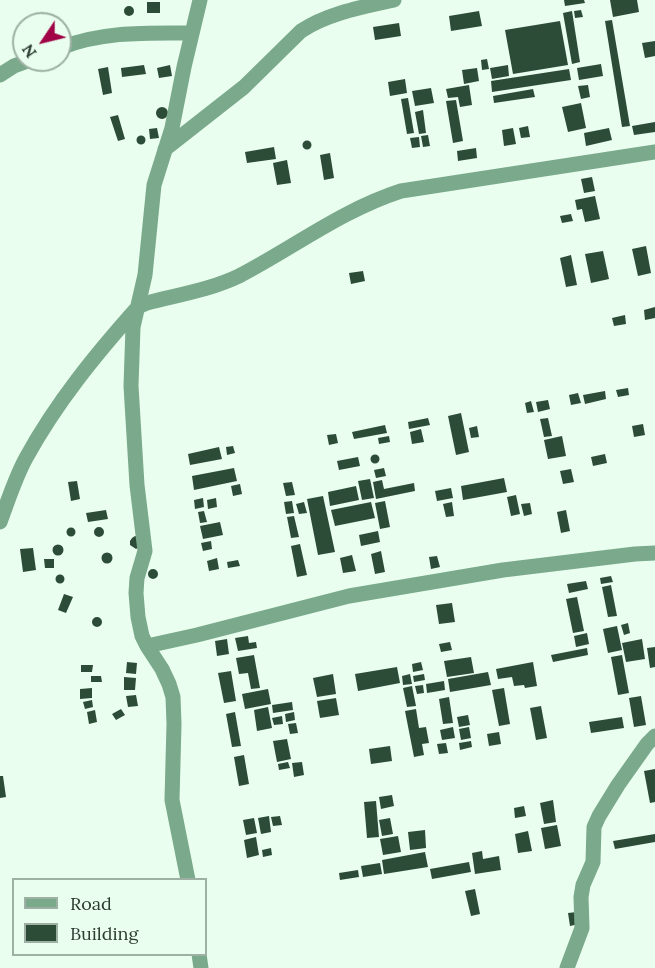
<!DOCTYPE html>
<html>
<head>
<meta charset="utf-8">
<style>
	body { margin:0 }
	#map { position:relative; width:655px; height:968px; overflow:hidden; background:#e9feef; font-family:Lora,serif }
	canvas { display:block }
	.legend { position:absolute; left:12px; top:878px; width:195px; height:78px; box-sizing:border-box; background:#e9feef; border:2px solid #9db0a3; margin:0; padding:8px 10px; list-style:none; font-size:18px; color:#2c3b31 }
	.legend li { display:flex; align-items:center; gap:12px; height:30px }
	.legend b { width:30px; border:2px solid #9db0a3 }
	.north { position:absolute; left:12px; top:12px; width:60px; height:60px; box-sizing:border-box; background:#e9feef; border:2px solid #9db0a3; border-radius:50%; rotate:235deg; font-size:16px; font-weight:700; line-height:24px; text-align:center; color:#2c3b31 }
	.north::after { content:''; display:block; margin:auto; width:21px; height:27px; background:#a00447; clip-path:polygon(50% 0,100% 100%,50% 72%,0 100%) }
</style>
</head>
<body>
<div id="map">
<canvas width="655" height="968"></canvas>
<ul class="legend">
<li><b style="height:8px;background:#7aa98b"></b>Road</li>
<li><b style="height:16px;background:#2d4c38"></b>Building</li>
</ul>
<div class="north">N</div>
</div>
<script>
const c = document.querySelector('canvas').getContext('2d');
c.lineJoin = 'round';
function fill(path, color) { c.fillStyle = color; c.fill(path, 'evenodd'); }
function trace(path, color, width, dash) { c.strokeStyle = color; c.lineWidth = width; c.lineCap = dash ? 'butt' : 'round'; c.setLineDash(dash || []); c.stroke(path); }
fill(new Path2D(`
	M564,0H584L585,3L565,6Z
	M610,0H637L639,12L613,17Z
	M147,2H160V13H147Z
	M124 11a5 5 0 1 1 10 0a5 5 0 1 1-10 0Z
	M581,10L583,17L575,18L574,11Z
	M479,11L482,26L451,31L449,16Z
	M572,11L580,62L572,64L563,13Z
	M612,20L630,126L622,127L605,21Z
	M560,21L568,65L513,74L505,30Z
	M399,23L401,36L375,40L373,27Z
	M655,41V56L645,58L642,43Z
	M487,59L489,69L482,70L481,60Z
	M601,64L603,76L579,80L577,68Z
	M144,65L146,74L122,77L121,68Z
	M170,65L172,76L159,78L157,68Z
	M508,65L509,76L492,79L490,68Z
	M108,67L112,93L103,95L98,69Z
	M477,68L479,81L464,84L462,70Z
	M569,69L571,80L492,92L491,81Z
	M405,79L407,93L390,96L388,82Z
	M469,85L472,105L460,107L458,97L448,98L446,89Z
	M588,85L590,97L581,99L578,86Z
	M431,88L434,103L415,106L412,91Z
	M533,89L535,97L494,103L493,96Z
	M408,98L414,133L407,134L401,99Z
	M456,100L463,141L453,143L446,101Z
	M581,103L586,128L568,132L562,107Z
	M156 113a6 6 0 1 1 12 0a6 6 0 1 1-12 0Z
	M423,110L426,133L419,134L415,112Z
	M118,115L125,139L118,141L110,117Z
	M655,122V132L634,135L632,126Z
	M528,126L530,137L521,138L519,128Z
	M157,128L159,138L150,139L149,129Z
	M513,128L516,144L504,146L502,130Z
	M609,128L612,140L586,146L584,133Z
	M428,135L430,146L423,147L421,136Z
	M136.5 140a4.5 4.5 0 1 1 9 0a4.5 4.5 0 1 1-9 0Z
	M419,137L420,147L412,148L410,138Z
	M302.5 145a4.5 4.5 0 1 1 9 0a4.5 4.5 0 1 1-9 0Z
	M274,147L276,159L247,163L245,152Z
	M476,148L477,158L458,161L457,151Z
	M330,153L334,178L324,180L320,155Z
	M287,160L291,183L277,185L273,163Z
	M592,177L595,191L584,193L581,179Z
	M595,196L600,219L585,222L582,209L577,210L575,200Z
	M571,214L573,221L562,223L560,216Z
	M646,246L651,273L638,276L632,249Z
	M603,251L609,279L591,283L585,254Z
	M571,255L577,285L566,287L560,258Z
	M363,271L365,281L351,284L349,273Z
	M655,307V318L645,320L644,310Z
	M625,315L626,324L614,326L612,318Z
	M628,388L629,395L618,397L616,390Z
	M605,391L606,399L585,404L583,395Z
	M578,393L581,403L571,405L569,395Z
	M548,400L550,409L538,412L536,402Z
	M531,401L534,412L527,413L525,403Z
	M461,413L469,452L456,455L448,416Z
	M428,418L430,425L409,429L408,422Z
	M548,418L552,436L544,437L540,419Z
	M643,424L645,435L634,437L632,426Z
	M385,425L387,433L354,439L352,432Z
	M477,426L479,437L471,438L469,428Z
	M421,429L424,442L412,444L410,432Z
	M336,434L338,443L329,445L327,435Z
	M389,436L390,442L379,444L378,438Z
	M562,436L566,456L548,459L544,440Z
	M233,446L235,453L227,455L226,447Z
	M219,447L222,459L190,465L188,454Z
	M605,454L607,463L593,466L591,457Z
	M370.5 459a4.5 4.5 0 1 1 9 0a4.5 4.5 0 1 1-9 0Z
	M358,457L360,466L339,470L337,461Z
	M234,468L237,481L194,490L192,476Z
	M384,468L386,476L376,478L374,470Z
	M571,469L574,482L563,484L560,471Z
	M504,478L507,492L463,500L461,486Z
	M370,479L374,498L362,500L358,481Z
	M382,480L384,489L414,483L415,491L376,499L373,482Z
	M77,481L80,499L71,501L68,482Z
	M292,482L295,495L286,496L283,483Z
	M240,484L242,494L233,496L231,486Z
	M356,486L359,500L330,506L328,492Z
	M451,488L453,498L437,501L435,491Z
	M516,495L520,514L511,516L507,497Z
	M323,496L335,552L318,555L307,499Z
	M203,498L204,507L195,509L194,500Z
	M216,498L217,507L208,509L207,500Z
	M292,501L294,513L286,514L284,502Z
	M385,501L390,527L380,529L375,503Z
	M304,502L307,513L299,514L296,504Z
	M371,502L375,518L335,526L331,510Z
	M452,502L454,516L446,517L443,504Z
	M530,503L532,514L524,516L521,504Z
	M106,510L108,519L88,522L86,513Z
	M566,510L570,531L561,533L557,512Z
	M204,511L207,522L200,523L198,512Z
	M294,516L299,537L291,538L287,517Z
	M220,522L223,535L203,539L200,526Z
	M94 532a5 5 0 1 1 10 0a5 5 0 1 1-10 0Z
	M66.5 532a4.5 4.5 0 1 1 9 0a4.5 4.5 0 1 1-9 0Z
	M378,531L380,542L361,546L359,535Z
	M135,536L139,537V547L136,549L130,545V541L132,538Z
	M211,541L212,549L203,551L201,543Z
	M300,544L307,575L297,577L291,546Z
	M52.5 550a5.5 5.5 0 1 1 11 0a5.5 5.5 0 1 1-11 0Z
	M33,548L36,570L23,572L20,549Z
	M381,551L385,572L375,574L371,554Z
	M101.5 558a5.5 5.5 0 1 1 11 0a5.5 5.5 0 1 1-11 0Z
	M352,555L356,571L343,573L340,558Z
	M437,556L440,567L431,569L429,557Z
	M217,558L219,569L209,571L207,561Z
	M44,559H54V568H45Z
	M238,560L240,566L228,568L227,562Z
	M148 574a5 5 0 1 1 10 0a5 5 0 1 1-10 0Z
	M55.5 579a4.5 4.5 0 1 1 9 0a4.5 4.5 0 1 1-9 0Z
	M611,576L613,582L601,584L600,578Z
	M586,581L588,589L569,593L567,584Z
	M611,585L617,616L608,617L602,587Z
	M64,594L73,597L66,613L58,610Z
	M577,597L584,631L573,633L566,599Z
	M452,603L455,622L439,624L436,605Z
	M92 622a5 5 0 1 1 10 0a5 5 0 1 1-10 0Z
	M628,623L630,633L624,635L621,625Z
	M617,626L622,650L608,653L603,629Z
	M587,633L589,644L576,647L574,636Z
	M248,636L249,643L256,642L257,648L238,651L235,638Z
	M227,639L229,654L217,656L215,641Z
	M642,639L645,659L626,662L622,643Z
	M450,642L452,650L441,652L439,644Z
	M655,647V667L650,668L647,648Z
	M587,648L588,655L553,662L551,655Z
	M254,655L260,688L251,689L248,673L239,674L236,658Z
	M622,655L629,693L618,695L611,657Z
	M471,657L474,673L447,677L444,661Z
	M127,662L137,663L136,674L126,673Z
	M421,662L423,670L413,672L412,664Z
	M533,662L537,686L525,688L524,685L514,686L512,677L498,679L496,669Z
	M81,665H93L92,672H81Z
	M397,667L400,683L358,691L355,674Z
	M231,671L236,701L224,703L218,673Z
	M488,672L491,685L450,692L448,679Z
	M333,674L336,694L317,697L313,678Z
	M410,674L412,684L403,685L402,676Z
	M424,674L425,680L414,682L413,676Z
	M91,676H101L102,682H91Z
	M124,677L136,678L135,690H124Z
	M444,681L445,690L427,693L426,684Z
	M423,685L424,693L417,694L415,686Z
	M412,686L416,706L407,707L403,688Z
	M92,688V698L80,699V689Z
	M504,688L510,724L499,726L492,690Z
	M268,689L271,704L245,709L242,694Z
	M136,695L138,706L128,707L126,696Z
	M641,696L646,725L634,727L629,698Z
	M449,697L453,723L443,724L439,699Z
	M336,698L339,715L320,718L317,701Z
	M92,700L93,707L85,709L83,702Z
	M292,702L293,710L273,713L272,705Z
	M541,706L547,738L536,740L530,708Z
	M268,707L272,728L257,731L254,710Z
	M121,709L125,715L116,720L112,714Z
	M416,709L419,728L426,727L429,743L422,744L424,755L414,757L405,711Z
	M95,710L97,722L89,724L87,712Z
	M235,712L241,746L232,747L226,714Z
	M294,712L295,720L286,722L285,714Z
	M468,715L470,725L459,727L457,717Z
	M282,716L283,724L274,725L272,718Z
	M622,717L624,728L591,733L589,722Z
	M296,723L298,733L290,734L288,724Z
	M453,727L455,738L442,740L440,730Z
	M469,727L471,738L461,740L459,729Z
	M499,732L501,744L489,746L487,734Z
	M287,739L291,759L277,762L273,741Z
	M471,741L472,747L460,750L459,743Z
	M446,743L448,753L439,754L437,744Z
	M390,746L392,761L371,764L369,749Z
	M244,755L249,784L239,786L234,757Z
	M288,762L290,768L279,770L278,764Z
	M302,762L304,775L294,777L292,763Z
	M655,769V802L650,803L644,771Z
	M0,776H3L6,797L0,798Z
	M392,795L394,806L381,809L379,797Z
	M553,800L556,822L544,824L540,803Z
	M376,801L379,837L367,838L364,802Z
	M524,806L526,816L515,818L514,808Z
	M269,816L271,832L261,834L258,818Z
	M280,816L282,825L273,826L271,817Z
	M254,818L257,833L246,835L243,820Z
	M390,818L393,834L382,836L379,820Z
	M557,825L561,846L545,849L541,828Z
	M425,830L426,848L410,850L408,832Z
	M528,831L532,851L518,853L515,834Z
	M655,834V842L615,849L613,841Z
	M398,836L401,852L383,855L380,839Z
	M256,837L259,855L247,858L244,840Z
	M271,848L272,855L263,857L262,850Z
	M482,851L483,859L499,856L501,870L475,874L472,853Z
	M425,852L428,867L384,874L382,860Z
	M469,862L471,872L432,879L430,869Z
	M380,863L382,874L363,877L361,866Z
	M358,870L359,877L340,880L339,873Z
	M475,889L480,914L471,916L465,891Z
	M577,912L579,924L570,926L568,913Z`), '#2d4c38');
trace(new Path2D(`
	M60,48C103,31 147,33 192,33
	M0,75L14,66L30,60
	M165,149L244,87L301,31C328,13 363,7 394,0
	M0,522C8,501 15,478 26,458C56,403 96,354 138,307L147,303C177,295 210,290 239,276C293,248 342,210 401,191L655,152
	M147,646L197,635L349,596L503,570L635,554L655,553
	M188,880L172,800L174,724L173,697L169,684L162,669L147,646L142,636L138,617L136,593L137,578L145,551L137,485L131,386L133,327L145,275L154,185L172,128L184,67L200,0
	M199,954L201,968
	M567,968L582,928L581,897L583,885L593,862L594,827L599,816L618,785L647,744L655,736`), '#7aa98b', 15);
</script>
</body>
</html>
